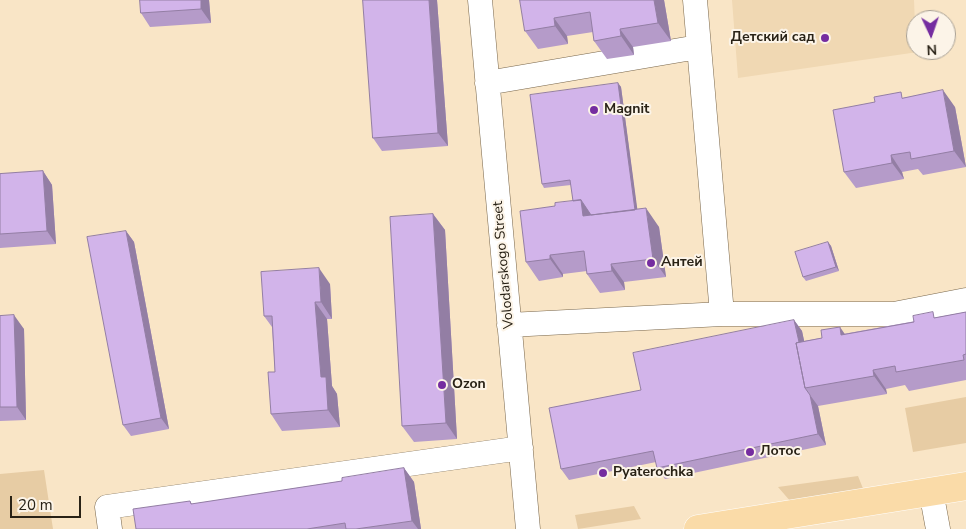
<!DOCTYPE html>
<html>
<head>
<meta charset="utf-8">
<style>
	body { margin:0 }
	#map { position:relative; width:966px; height:529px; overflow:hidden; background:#f9e5c6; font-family:"Nunito Sans",sans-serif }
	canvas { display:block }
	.north { position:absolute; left:906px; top:10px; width:50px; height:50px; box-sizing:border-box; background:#fcf4e8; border:1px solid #a8a094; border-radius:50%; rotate:177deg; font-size:14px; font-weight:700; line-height:20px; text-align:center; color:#292216 }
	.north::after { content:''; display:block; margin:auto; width:18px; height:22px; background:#752da0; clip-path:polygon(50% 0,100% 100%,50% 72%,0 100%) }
	.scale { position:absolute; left:10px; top:496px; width:71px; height:22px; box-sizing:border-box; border:2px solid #292216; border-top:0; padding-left:6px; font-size:15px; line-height:18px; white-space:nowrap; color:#292216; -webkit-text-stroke:4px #fcf4e8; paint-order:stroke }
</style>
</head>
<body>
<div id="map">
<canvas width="966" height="529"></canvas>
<div class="north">N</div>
<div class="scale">20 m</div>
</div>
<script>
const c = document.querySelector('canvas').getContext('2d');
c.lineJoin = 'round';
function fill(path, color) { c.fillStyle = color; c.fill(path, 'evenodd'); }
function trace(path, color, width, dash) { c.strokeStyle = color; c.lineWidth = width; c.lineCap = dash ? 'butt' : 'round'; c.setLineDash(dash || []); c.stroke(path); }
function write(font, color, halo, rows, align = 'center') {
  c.font = font + ' "Nunito Sans",sans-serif'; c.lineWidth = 4; c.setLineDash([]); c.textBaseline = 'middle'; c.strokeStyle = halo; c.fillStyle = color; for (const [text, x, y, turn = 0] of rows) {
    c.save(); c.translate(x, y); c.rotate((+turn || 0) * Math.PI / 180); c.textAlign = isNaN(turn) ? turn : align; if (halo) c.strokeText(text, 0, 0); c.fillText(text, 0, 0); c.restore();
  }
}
fill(new Path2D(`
	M732,0H914L916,50H918V52L738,78Z`), '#f0d8b3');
fill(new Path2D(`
	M966,397V443L913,452L905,408Z
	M44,470L53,529H0V474Z
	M858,476L864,491L791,502L778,487Z
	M634,506L641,519L578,529L575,515Z`), '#e7cca4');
const minor = new Path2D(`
	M480,0L528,529
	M695,0L722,314
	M487,83L698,47
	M509,325L722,314H894L966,300
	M931,491L938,529
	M110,529L107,507L521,448`);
const major = new Path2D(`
	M698,529L966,486`);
trace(minor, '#79674c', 25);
trace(major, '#fff', 29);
trace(minor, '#fff', 24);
trace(major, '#fadba8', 28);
fill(new Path2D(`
	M140,0H209L211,23L150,27L141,13Z
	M363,0H437L448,146L382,151L373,138Z
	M520,0H664L671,41L633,47L634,55L607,59L594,41L593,32L567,36L568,44L538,49L525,31Z
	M618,83L621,87L637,210L659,227L666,277L624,282L625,290L600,293L587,274V271L563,274V277L539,281L526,262L555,206L573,201L571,185L544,188L542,184Z
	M905,97L955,107L966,167L923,175L918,169L902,172L904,179L856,188L844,172Z
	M43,171L52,185L56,244L0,248V174Z
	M433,214L445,230L457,439L414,442L402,426Z
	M126,231L134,242L169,429L131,436L123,425Z
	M828,242L831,246L839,271L806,281L803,277Z
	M330,284L332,319H327L332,386L337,394L340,427L282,431L271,414L275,372L272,327L264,316Z
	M966,312V380L909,391L905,385L886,389L887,394L818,406L826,445L665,479L657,468L656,462L569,480L561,469L641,390L794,320L802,331L804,341Z
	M0,316L24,329L26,420L0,421Z
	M404,468L414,482L421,529H136L190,501L192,504L342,481Z`), '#b59bc9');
fill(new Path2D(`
	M201,0H209L211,23L201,9Z
	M429,0H437L448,146L438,133Z
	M654,0H664L671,41L658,23Z
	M554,18L567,36L568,44L555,26Z
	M620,29L633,47L634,55L621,36Z
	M618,83L621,87L640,229L637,225Z
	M943,90L955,107L966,167L954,151Z
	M891,155L902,172L904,179L892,163Z
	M43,171L52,185L56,244L47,231Z
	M581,200L594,218L583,216Z
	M646,208L659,227L666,277L653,259Z
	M433,214L445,230L457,439L446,423Z
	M126,231L134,242L169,429L161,418Z
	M828,242L831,246L839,271L836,267Z
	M550,255L563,274V277L550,259Z
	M611,264L624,282L625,290L612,271Z
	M319,268L330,284L332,319L321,302Z
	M315,302L327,319L332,386L337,394L340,427L328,410L321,377Z
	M14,315L24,329L26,420L17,407Z
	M794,320L802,331L814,386L809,387Z
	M840,327L853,346L841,335Z
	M873,370L886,389L887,394L874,376Z
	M810,395L818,406L826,445L818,434Z
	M404,468L414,482L421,529H418L412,521Z`), '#937ea4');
const building = new Path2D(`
	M140,0H201V9L141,13Z
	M363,0H429L438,133L373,138Z
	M520,0H654L658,23L620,29L621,36L594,41L590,12L554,18L555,26L525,31Z
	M618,83L635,210L591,215L581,200L573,201L570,180L542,184L530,95Z
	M943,90L954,151L911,159L910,152L891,155L892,163L844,172L833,110L875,102L874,97L901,92L902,98Z
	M43,171L47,231L0,234V174Z
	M581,200L583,216L646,208L653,259L611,264L612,271L587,274L584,251L550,255V259L526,262L520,211L555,206V203Z
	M433,214L446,423L402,426L390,217Z
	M126,231L161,418L123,425L87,237Z
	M828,242L836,267L803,277L795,252Z
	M319,268L321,302H315L321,377H326L328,410L271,414L268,372H275L272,316H264L261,272Z
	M933,312L934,318L966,312V354L963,355L964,360L896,372L895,366L873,370L874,376L805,388L796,343L822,338L821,330L840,327L841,335L914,322L913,316Z
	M14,315L17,407H0V316Z
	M794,320L799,342L796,343L805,388L810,395L818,434L657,468L653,451L561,469L549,408L641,390L633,353Z
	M404,468L412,521L356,529H346L345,523L307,529H136L133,509L190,501L191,504L342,481V478Z`);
fill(building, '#d2b4ea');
trace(building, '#937ea4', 1);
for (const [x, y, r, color] of [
	[825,38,5,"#752da0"],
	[594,110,5,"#752da0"],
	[651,263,5,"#752da0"],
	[442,385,5,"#752da0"],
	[750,452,5,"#752da0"],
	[603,473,5,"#752da0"]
]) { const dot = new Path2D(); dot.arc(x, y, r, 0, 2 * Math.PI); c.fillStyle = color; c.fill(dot); trace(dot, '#fcf4e8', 2); }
write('bold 14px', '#292216', '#fcf4e8', [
	["Детский сад",815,38,"right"],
	["Magnit",604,110],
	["Антей",661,263],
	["Ozon",452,385],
	["Лотос",760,452],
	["Pyaterochka",613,473]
], 'left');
write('14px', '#292216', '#fcf4e8', [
	["Volodarskogo Street",504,265,-95]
]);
</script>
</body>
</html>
